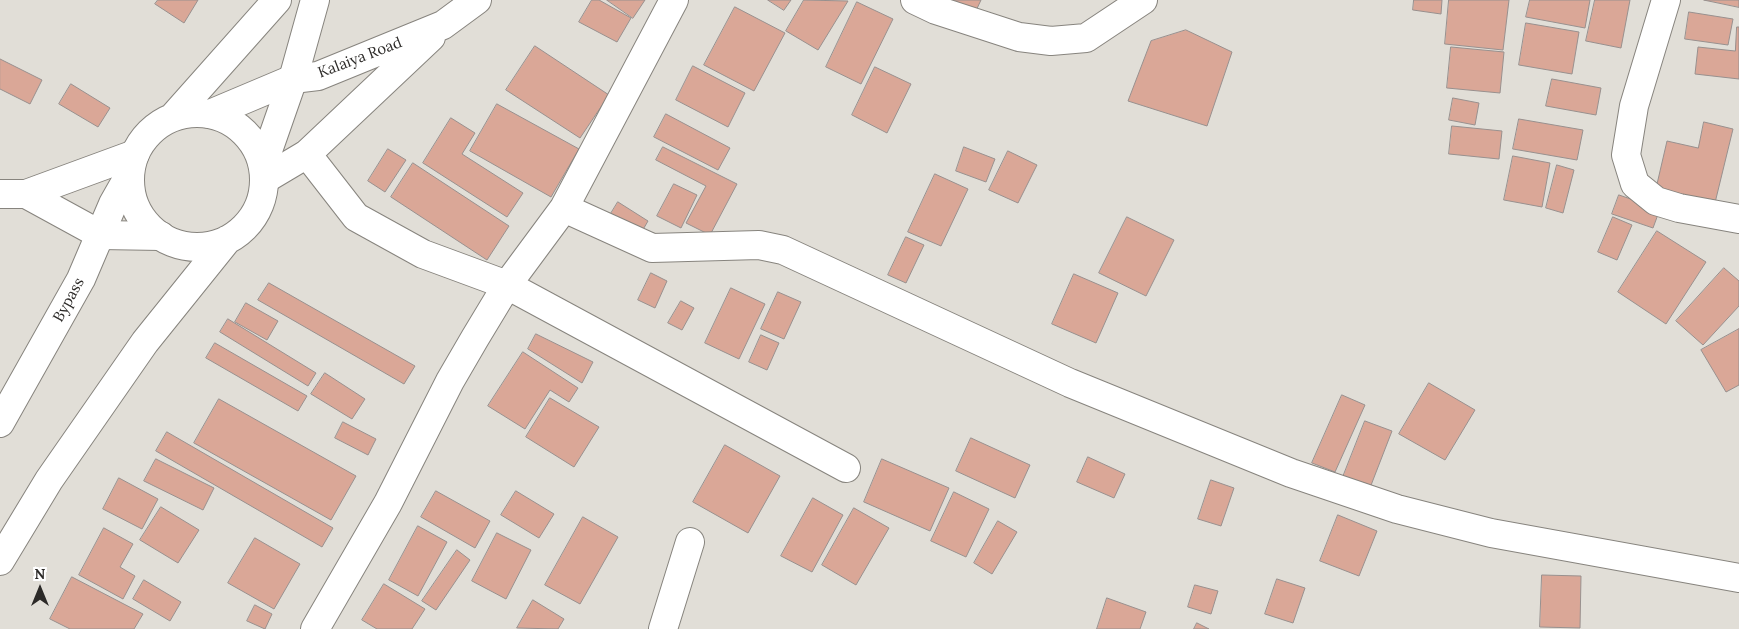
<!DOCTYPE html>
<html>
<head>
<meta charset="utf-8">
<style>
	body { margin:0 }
	#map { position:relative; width:1739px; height:629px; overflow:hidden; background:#e1ded7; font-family:Lora,serif }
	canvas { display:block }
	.north { position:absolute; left:15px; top:564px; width:50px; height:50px; -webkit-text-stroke:4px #fff; paint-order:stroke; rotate:0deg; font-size:14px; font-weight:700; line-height:20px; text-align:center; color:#2c2a28 }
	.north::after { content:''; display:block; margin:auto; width:18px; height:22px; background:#2c2a28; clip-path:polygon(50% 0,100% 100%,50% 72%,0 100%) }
</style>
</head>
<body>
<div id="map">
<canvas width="1739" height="629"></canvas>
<div class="north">N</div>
</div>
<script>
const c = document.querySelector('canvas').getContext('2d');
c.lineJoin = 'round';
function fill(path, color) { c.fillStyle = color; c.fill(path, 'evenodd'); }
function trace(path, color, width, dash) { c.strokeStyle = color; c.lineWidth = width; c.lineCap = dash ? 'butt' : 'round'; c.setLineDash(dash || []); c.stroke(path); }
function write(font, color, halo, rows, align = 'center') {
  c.font = font + ' Lora,serif'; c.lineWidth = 4.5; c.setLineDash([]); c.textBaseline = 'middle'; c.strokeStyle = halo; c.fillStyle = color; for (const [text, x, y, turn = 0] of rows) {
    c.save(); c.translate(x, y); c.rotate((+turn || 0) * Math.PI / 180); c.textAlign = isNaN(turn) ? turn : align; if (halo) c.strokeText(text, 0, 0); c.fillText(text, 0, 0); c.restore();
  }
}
const building = new Path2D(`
	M158,0H198L184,23L155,4Z
	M592,0H599L631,18L617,42L579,22Z
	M607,0H645L633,18Z
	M768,0H791L784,10Z
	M804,0L848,1L818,50L786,31Z
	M948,0H981L974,15Z
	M1414,0H1442L1441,14L1413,10Z
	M1449,0H1509L1503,50L1445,44Z
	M1530,0H1590L1585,28L1526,17Z
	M1595,0H1630L1621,48L1586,41Z
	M1704,0H1739V7Z
	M857,2L893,19L861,84L826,67Z
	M735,7L785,33L754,91L704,65Z
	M1689,12L1733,19L1728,45L1685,39Z
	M1526,23L1579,32L1572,74L1519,65Z
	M1737,27H1739V79L1695,74L1698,47L1735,51Z
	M1186,30L1232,52L1207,126L1128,101L1151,41Z
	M535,46L609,95L580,138L506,90Z
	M1451,47L1504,52L1500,93L1447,88Z
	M0,59L42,80L30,104L0,89Z
	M693,66L745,93L728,127L676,100Z
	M875,67L911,84L887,133L852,115Z
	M1552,79L1601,88L1596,115L1546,106Z
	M71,84L110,108L98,127L59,104Z
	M1453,98L1479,103L1475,125L1449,120Z
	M497,104L579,149L551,197L470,151Z
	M666,114L730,148L718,170L654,137Z
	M451,118L475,133L462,154L523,193L507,217L423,163Z
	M1519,119L1583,130L1577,160L1513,149Z
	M1704,122L1733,129L1713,211L1654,197L1667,141L1698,148Z
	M1452,126L1502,131L1499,159L1449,154Z
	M663,147L737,184L710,235L686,223L706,186L656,160Z
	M964,147L995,159L986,182L956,171Z
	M388,149L406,160L385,192L368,181Z
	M1008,151L1037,165L1018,203L989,190Z
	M1513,156L1550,163L1542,207L1504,200Z
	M413,163L509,226L487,260L391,197Z
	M1557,165L1574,170L1563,213L1546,208Z
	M935,174L968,189L941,246L908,232Z
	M674,184L697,195L681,228L657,216Z
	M1619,195L1660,209L1653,228L1612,214Z
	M618,202L648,221L637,240L607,220Z
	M1127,217L1174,240L1146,296L1099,273Z
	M1613,217L1632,225L1617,260L1598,252Z
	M1657,231L1706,262L1666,324L1618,292Z
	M906,237L924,245L906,283L888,275Z
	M1724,268L1739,281V306L1703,345L1676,321Z
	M651,273L667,281L655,308L638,300Z
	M1074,274L1118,293L1096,343L1052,324Z
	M269,283L415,366L404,384L258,300Z
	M731,288L765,304L739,359L705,343Z
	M778,292L801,302L784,339L761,329Z
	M681,301L694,308L682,330L668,323Z
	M246,303L278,321L267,340L235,322Z
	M228,319L316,373L308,386L220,332Z
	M1739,329V385L1726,392L1701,350Z
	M536,334L593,362L582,383L528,349Z
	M761,335L779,343L767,370L749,362Z
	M215,343L307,396L298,411L206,358Z
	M523,352L578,388L569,402L550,390L525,429L488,406Z
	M325,373L365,399L352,419L311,394Z
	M1429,383L1475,410L1445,460L1399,434Z
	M1342,395L1365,405L1335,472L1312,463Z
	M550,398L599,427L574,467L526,437Z
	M219,399L356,476L331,520L194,443Z
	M1365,421L1392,431L1368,493L1341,482Z
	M343,422L376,439L368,455L335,438Z
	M167,432L333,528L322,547L156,451Z
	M971,438L1030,465L1015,498L956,471Z
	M725,445L780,476L748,533L693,502Z
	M1088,457L1125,474L1114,498L1077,482Z
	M156,459L214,488L203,510L144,481Z
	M882,459L949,488L930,531L864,502Z
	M119,478L158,499L142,529L103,509Z
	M1211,480L1234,488L1221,526L1198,519Z
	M436,491L490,521L475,548L421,517Z
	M516,491L554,514L539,538L501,515Z
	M954,492L989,509L966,557L931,541Z
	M813,498L843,515L812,572L781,556Z
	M161,507L199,530L178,563L140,540Z
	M854,508L889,528L856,585L822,565Z
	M1338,515L1377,531L1359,576L1320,561Z
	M583,517L618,537L580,604L545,585Z
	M998,521L1017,532L992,574L974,563Z
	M418,526L447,542L418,596L389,580Z
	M104,528L133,544L120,567L135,576L123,599L79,575Z
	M497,533L531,550L506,599L472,581Z
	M255,538L300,564L274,609L228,583Z
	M457,550L470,560L436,610L422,601Z
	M1542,575L1581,576L1580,628L1540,627Z
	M72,577L143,614L134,629H70L50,619Z
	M1277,579L1305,588L1293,623L1265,614Z
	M144,580L181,602L170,621L133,599Z
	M384,584L425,609L412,629H377L362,620Z
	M1195,585L1218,591L1211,614L1188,607Z
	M1107,598L1146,612L1140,629H1097Z
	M533,600L564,619L558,629L517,628Z
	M255,605L272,614L265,629L247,621Z
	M1197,623L1209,629H1194Z`);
fill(building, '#daa797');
trace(building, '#98908e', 1);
const minor = new Path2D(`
	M915,0L936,10L1019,37L1051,41L1086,38L1143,0
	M1666,0L1634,106L1626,155L1635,184L1656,201L1679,208L1739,219
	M307,154L356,217L423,254L507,285L846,468
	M564,208L674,0
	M315,629L388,503L450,381L475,338L507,285L564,208L652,248L759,245L783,250L1070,383L1291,473L1397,509L1491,533L1739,578
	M663,629L690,542`);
const secondary = new Path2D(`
	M210,114L293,79L318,76L443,25L477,0
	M265,179L307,154L431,37
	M0,194H26L135,154
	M26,194L101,235L161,236`);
const primary = new Path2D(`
	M130 180a67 67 0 1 1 134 0a67 67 0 1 1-134 0Z
	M173,117L277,0
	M263,165L293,79L315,0
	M0,423L81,279L113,204L130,174
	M0,561L49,480L145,342L227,240`);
trace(minor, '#87847e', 30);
trace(secondary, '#87847e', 30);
trace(primary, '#87847e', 30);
trace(minor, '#fff', 28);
trace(secondary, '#fff', 28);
trace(primary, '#fff', 28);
write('15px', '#2c2a28', '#fff', [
	["Kalaiya Road",360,58,-21],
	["Bypass",69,300,-61]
]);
</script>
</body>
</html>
